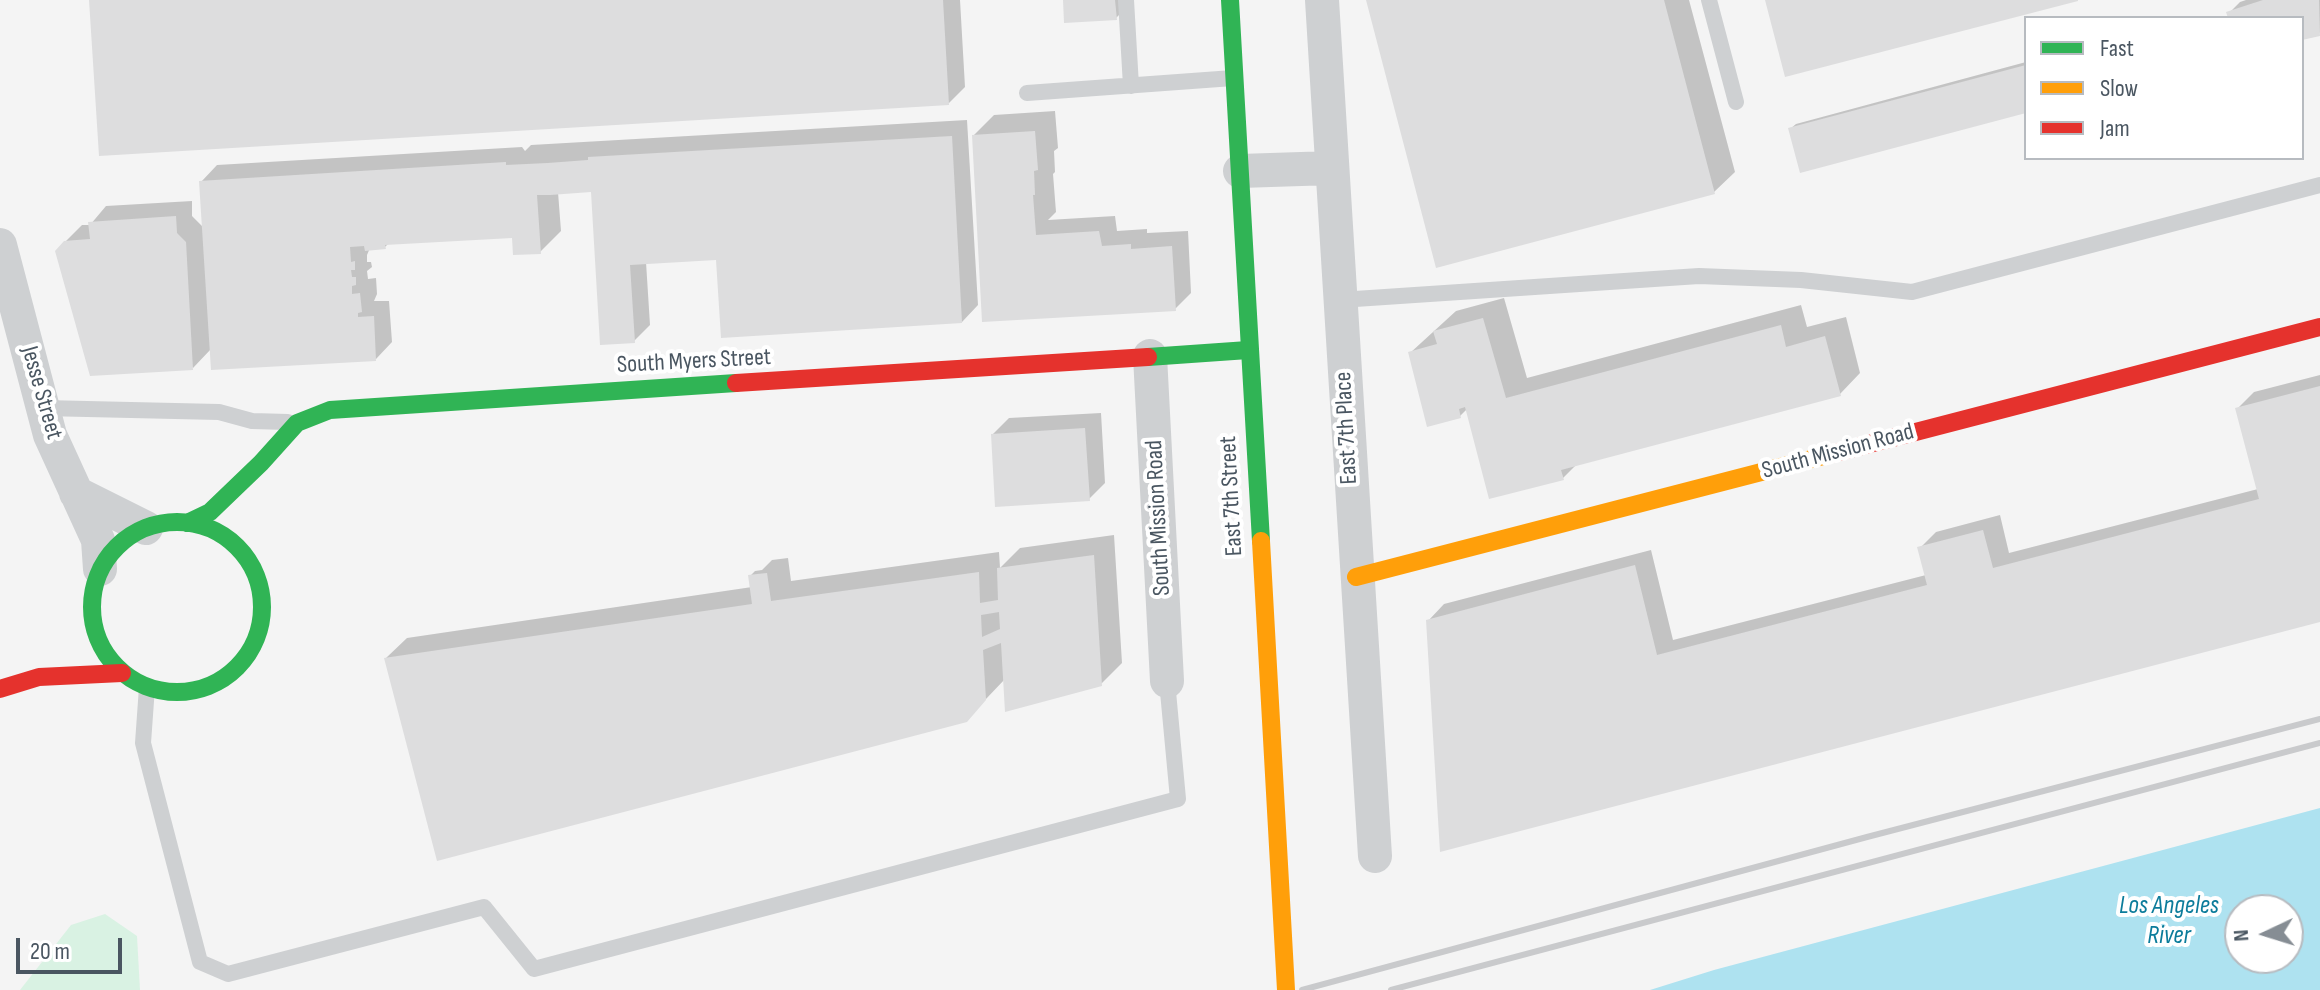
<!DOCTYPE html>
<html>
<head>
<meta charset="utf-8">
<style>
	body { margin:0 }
	#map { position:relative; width:2320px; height:990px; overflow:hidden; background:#f4f4f4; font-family:"Sofia Sans Condensed",sans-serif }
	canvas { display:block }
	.legend { position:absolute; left:2024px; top:16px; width:280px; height:144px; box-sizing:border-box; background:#fff; border:2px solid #b7bbc0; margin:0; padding:10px 14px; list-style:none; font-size:24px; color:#4a5661 }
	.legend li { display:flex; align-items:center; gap:16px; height:40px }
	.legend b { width:40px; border:2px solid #b7bbc0 }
	.north { position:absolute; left:2224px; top:894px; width:80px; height:80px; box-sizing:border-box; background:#fff; border:2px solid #b7bbc0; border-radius:50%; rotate:266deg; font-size:22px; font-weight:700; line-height:32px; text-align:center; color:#4a5661 }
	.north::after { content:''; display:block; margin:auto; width:28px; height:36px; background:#868d94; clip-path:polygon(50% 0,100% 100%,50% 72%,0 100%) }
	.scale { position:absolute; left:16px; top:938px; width:106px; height:36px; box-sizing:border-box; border:4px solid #4a5661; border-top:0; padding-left:10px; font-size:24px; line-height:28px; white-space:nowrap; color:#4a5661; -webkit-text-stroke:6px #fff; paint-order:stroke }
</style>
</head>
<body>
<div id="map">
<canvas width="2320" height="990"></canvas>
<ul class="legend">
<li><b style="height:10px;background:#30b455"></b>Fast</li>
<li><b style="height:10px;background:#ff9f0a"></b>Slow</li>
<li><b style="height:10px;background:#e5322d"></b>Jam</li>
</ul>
<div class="north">N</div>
<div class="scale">20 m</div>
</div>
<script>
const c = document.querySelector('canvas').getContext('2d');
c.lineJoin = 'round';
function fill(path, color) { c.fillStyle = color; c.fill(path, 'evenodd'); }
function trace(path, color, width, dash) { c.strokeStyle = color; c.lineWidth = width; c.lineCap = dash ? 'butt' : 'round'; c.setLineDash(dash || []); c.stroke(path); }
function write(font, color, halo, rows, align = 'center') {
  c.font = font + ' "Sofia Sans Condensed",sans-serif'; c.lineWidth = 8; c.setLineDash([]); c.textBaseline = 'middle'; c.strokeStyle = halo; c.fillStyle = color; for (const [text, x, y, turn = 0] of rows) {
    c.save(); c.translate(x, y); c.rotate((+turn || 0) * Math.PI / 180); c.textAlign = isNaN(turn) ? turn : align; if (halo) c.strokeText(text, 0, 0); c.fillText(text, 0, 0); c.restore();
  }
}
fill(new Path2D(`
	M105,914L137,936L140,990H20L71,925Z`), '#d9f2e3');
fill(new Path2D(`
	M2320,808V990H1650L1714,970ZM2240,910H2288V958H2240Z`), '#aee2f0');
fill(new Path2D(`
	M91,0H960L965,87L949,103Z
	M1065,0H1134L1116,18Z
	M1368,0H1689L1735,172L1714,192Z
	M2246,0H2320V33L2302,38V18H2230L2229,13L2240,2Z
	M2026,62V111L1790,129L1796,124Z
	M1055,111L1058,148L1054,151L1055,172L1053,174L1056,212L1048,220L1115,216L1117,231L1147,229V233L1188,231L1191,293L1175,309L984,320L974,135L994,115Z
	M967,120L978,305L962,322L718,258L646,262L650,325L634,341L592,190L558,192L561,231L540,252L514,236L389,243L385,247L370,248L367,255V262H371L372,267L367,271L368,279L376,278L377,294L374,301H389L392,342L376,359L211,349L193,368L65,242L82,225H90L106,206L192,201V216L203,227L201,182L217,165L522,147L525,151L531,145Z
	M1504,298L1527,378L1801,305L1807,327L1846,317L1860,373L1840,394L1577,464L1563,478L1467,409L1460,416L1410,353L1456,311Z
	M2320,375V620L1442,850L1428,621L1444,604L1651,550L1673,640L1926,575L1920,548L1936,532L2000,515L2009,553L2258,489L2237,409L2254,392Z
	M1101,413L1105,483L1089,499L993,434L1009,418Z
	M1114,535L1122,663L1101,684L1005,679L966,720L386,658L407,638L752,587L750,576L755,571L762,570L772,560L788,558L791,581L999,552L1000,568L1020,548Z`), '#0003');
fill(new Path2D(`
	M89,0H943L949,105L99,156Z
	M1063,0H1115L1117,20L1064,23Z
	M1366,0H1664L1715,194L1436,268Z
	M1765,0H2078V1L1785,77Z
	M2263,0H2319L2320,36L2302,40V18H2228L2226,12Z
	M2026,65V113L1800,173L1788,128Z
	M1035,131L1038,170L1034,171L1035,195H1033L1036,235L1099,231L1102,246L1131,244V249L1172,246L1176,311L982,322L972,135Z
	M952,136L962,323L721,338L716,260L630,265L635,343L600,345L591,192L550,195H537L541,254L513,255L512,238L385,245L386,249L365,251L364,246L350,247L351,262L355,261V270H351L352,277H356V285L352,286V294L360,293L362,312L358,313V317L374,316L376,361L211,370L199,181L506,162V165L548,163L588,160V157Z
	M176,216L177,233L186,242L193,370L90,376L55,251L64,241L90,239L88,222Z
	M1483,318L1506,398L1781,325L1786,347L1825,336L1841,396L1561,470L1564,480L1489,499L1465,407L1459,409L1461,418L1427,427L1408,352L1437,344L1433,331Z
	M2320,386V622L1440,852L1426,620L1635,565L1657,655L1927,585L1917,547L1983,530L1993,568L2259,499L2235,408Z
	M1085,428L1090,501L995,507L991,434Z
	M1094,555L1102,686L1005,712L1001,643L983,650L986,700L967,722L437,861L384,658L752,604L748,575L767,573L771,601L979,572L980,603L998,600L997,568ZM999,612L1000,629L982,637L981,615Z`), '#ddddde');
trace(new Path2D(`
	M1126,0L1131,86
	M1709,0L1736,102
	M1027,93L1233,78
	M1340,300L1699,276L1801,280L1912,292L2320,185
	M43,408L219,412L252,421L288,422
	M147,687L143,743L200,962L228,974L484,907L534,969L1178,799L1167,681`), '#ced0d2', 16);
trace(new Path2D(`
	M1322,0L1375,856
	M1240,171L1332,168
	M0,245L50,435L98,540L100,569
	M1150,356L1167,681
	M76,493L146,528`), '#ced0d2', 34);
trace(new Path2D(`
	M1230,0L1261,541
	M1148,357L1248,350
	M92 607a85 85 0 1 1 170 0a85 85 0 1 1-170 0Z
	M187,523L210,512L261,463L297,423L330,410L736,383`), '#30b455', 18);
trace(new Path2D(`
	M1261,541L1286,990
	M1356,577L1827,455`), '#ff9f0a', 18);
trace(new Path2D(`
	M736,383L1148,357
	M1827,455L2320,327
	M0,689L39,677L122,673`), '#e5322d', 18);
trace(new Path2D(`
	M1302,990L1867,837L2320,719
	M1391,990L2320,743`), '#c9cacc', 6);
write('24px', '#4a5661', '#fff', [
	["South Myers Street",694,362,-3],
	["Jesse Street",41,393,74],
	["East 7th Place",1347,428,-93],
	["South Mission Road",1838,452,-15],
	["East 7th Street",1232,496,-93],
	["South Mission Road",1159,518,-93]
]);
write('italic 26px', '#0c7c9b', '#fff', [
	["Los Angeles",2169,906],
	["River",2169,936]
]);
</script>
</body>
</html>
